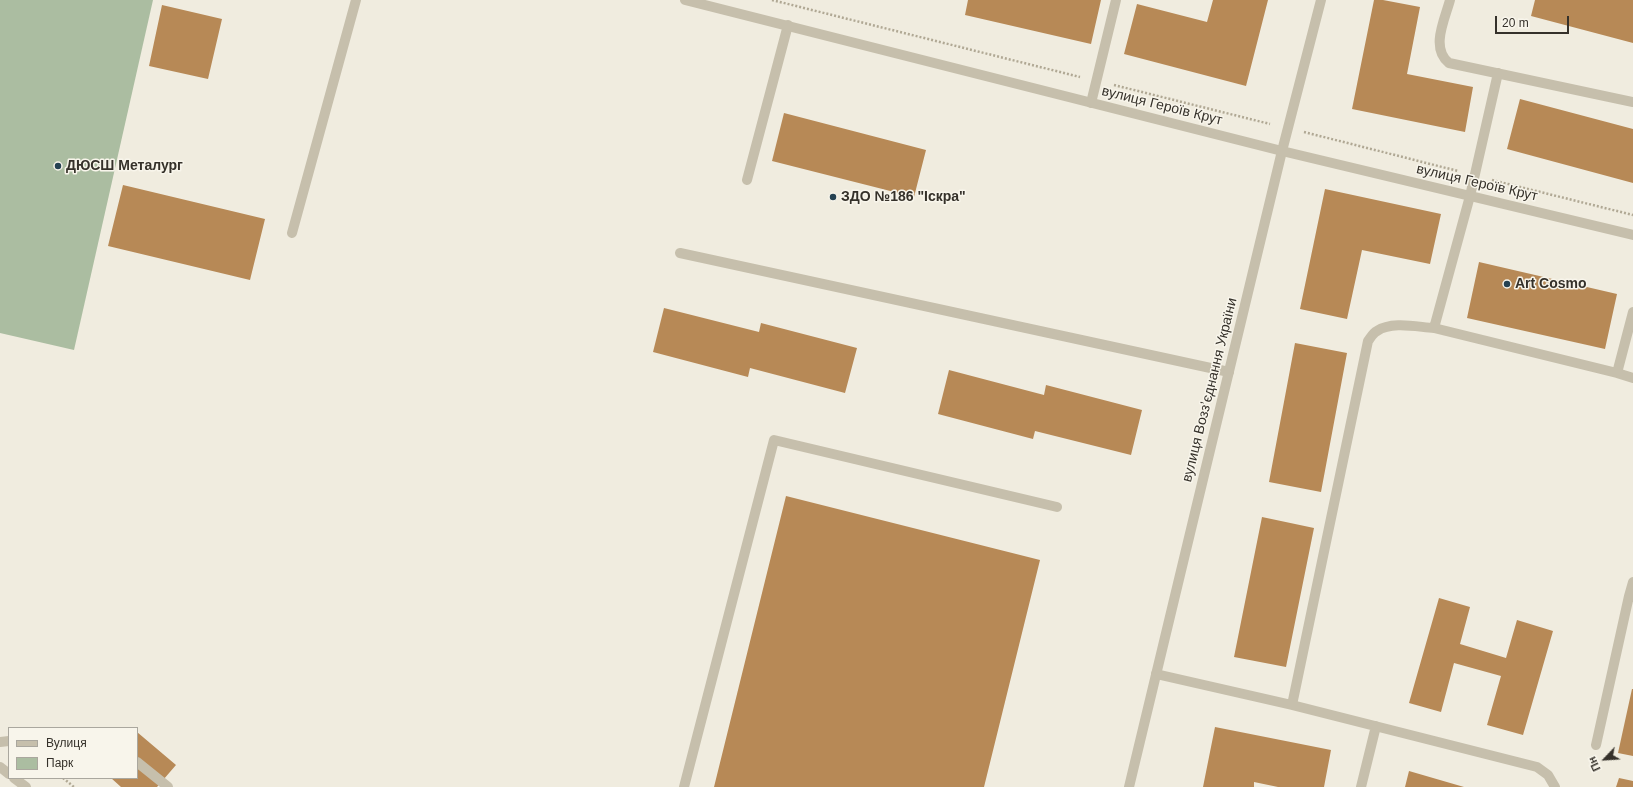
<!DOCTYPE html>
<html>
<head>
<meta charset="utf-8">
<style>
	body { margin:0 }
	#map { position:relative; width:1633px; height:787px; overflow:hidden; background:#f0ecdf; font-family:Arial,sans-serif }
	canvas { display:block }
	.legend { position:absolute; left:8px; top:727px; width:130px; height:52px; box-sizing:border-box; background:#f8f5eb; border:1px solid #aaa79e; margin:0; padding:5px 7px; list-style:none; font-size:12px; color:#35312a }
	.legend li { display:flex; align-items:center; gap:8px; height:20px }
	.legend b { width:20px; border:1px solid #aaa79e }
	.north { position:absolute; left:1585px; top:739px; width:40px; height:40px; -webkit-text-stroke:3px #f8f5eb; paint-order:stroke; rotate:245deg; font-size:11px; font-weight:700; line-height:16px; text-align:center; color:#35312a }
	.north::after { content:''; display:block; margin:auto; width:14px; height:18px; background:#35312a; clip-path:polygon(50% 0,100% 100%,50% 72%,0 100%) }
	.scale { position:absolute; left:1495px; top:16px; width:74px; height:18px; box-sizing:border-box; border:2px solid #35312a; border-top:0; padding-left:5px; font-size:12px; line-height:14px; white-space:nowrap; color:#35312a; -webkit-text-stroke:3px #f8f5eb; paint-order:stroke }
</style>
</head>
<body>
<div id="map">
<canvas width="1633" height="787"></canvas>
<ul class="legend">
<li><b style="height:5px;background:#c6bfac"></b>Вулиця</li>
<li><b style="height:11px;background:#abbda1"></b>Парк</li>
</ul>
<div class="north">Пн</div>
<div class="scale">20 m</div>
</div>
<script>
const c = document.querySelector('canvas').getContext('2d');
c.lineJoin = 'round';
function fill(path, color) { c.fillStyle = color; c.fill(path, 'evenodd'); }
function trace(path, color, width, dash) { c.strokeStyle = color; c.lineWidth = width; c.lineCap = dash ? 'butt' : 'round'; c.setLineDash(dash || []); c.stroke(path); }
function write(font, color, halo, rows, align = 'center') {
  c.font = font + ' Arial,sans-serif'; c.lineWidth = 3; c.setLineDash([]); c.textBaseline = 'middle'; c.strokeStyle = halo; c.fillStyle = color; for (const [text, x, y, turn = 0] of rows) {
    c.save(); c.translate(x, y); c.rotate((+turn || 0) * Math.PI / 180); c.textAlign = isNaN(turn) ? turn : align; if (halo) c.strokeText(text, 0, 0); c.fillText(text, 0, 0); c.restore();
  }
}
fill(new Path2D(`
	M0,0H153L74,350L0,333Z`), '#abbda1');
fill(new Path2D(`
	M968,0H1101L1091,44L965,15Z
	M1213,0H1268L1246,86L1124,54L1137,4L1207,22Z
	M1374,0H1383L1420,7L1407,74L1473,87L1465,132L1352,109Z
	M1535,0H1633V43L1531,16Z
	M162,5L222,19L208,79L149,66Z
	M1520,99L1633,129V183L1507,149Z
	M784,113L926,150L914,197L772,161Z
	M123,185L265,219L250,280L108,246Z
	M1325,189L1441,214L1430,264L1362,250L1347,319L1300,309Z
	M1479,262L1617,294L1605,349L1467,318Z
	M664,308L759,332L761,323L857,348L845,393L750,368L748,377L653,352Z
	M1295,343L1347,353L1321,492L1269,482Z
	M949,370L1044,395L1046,385L1142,410L1131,455L1035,431L1033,439L938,414Z
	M786,496L1040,560L984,787H714Z
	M1262,517L1314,528L1286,667L1234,657Z
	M1439,598L1470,607L1460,644L1506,658L1517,620L1553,631L1523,735L1487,725L1501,676L1454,663L1441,712L1409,703Z
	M1632,689H1633V756L1618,753Z
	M1215,727L1331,750L1324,787H1278L1254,782V787H1203Z
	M137,732L176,765L157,787H121L111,778H137Z
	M1409,771L1464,787H1405Z
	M1619,778L1633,781V787H1616Z`), '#b78956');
trace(new Path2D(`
	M772,0L1080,77
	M1114,85L1270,124
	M1304,132L1458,171
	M1492,180L1633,215
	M63,778L74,787`), '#b0a894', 2.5, [2, 2]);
trace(new Path2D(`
	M1450,0C1445,19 1430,48 1449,63L1633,102
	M1091,103L1116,0
	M747,180L788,25
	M292,233L356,0
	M680,253L1229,372
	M1633,312L1617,373L1633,378
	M1434,328L1617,373
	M1633,582L1629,596L1633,597
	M1156,674L1292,705L1368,341C1371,337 1373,333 1377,331C1392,321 1417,327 1434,328L1470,196L1498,73
	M1292,705L1537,767L1548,775L1555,787
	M0,742L9,741
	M1596,745L1629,596
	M137,762L168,787
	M684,787L774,440L1057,507
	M1361,787L1376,726`), '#c6bfac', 10);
trace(new Path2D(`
	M1129,787L1282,151L1321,0`), '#c6bfac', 10);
trace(new Path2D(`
	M685,0L1282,151L1633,235
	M0,767L9,774
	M14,778L26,787`), '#c6bfac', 10);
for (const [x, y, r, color] of [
	[58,166,4,"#254252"],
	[833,197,4,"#254252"],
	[1507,284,4,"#254252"]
]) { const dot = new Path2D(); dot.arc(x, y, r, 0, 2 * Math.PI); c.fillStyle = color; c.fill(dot); trace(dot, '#f8f5eb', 1.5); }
write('14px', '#35312a', '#f8f5eb', [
	["вулиця Героїв Крут",1162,106,14],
	["вулиця Героїв Крут",1477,183,13],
	["вулиця Воззʼєднання України",1210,390,-76]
]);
write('bold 14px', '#35312a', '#f8f5eb', [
	["ДЮСШ Металург",66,166],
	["ЗДО №186 \"Іскра\"",841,197],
	["Art Cosmo",1515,284]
], 'left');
</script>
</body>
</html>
